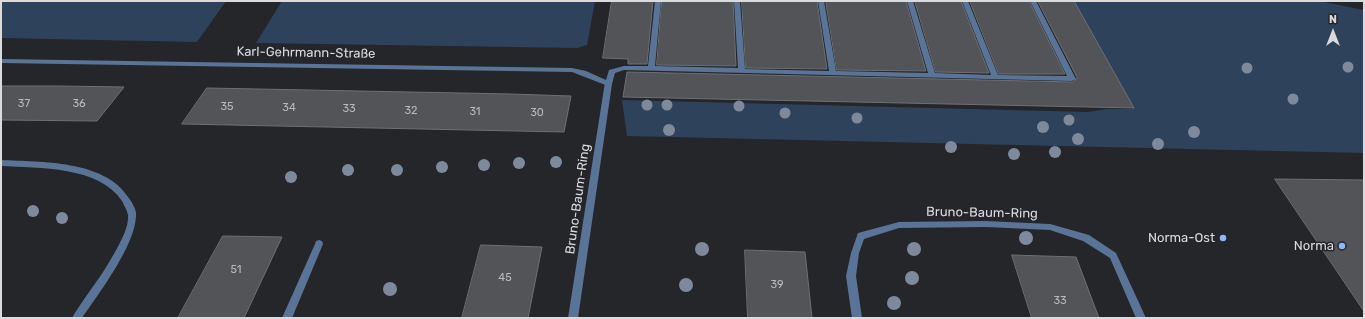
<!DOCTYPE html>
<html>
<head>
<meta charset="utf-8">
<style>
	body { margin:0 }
	#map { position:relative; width:1365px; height:319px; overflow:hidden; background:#24262a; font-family:Rubik,sans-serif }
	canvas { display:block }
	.frame { position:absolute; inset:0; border:2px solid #dadbdd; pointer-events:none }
	.north { position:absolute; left:1313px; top:12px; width:40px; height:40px; -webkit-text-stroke:3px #24262a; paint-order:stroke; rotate:0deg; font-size:11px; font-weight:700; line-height:16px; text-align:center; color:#dadbdd }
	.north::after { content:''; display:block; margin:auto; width:14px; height:18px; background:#dadbdd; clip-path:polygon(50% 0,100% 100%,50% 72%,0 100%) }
</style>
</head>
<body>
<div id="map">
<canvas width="1365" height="319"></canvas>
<div class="frame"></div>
<div class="north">N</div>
</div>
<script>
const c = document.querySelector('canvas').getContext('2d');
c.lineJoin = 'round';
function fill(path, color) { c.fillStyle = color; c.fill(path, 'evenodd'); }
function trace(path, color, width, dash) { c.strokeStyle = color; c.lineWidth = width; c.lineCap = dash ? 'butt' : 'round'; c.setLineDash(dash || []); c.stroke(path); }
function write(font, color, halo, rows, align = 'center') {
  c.font = font + ' Rubik,sans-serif'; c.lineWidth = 3; c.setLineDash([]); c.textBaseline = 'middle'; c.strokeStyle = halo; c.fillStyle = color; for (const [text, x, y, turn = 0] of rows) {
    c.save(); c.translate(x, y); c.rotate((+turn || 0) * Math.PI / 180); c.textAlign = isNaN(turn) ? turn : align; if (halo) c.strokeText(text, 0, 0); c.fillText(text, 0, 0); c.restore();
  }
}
fill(new Path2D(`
	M1,1H226L197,42L1,38Z
	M282,1H595L587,45L577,48L256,43Z
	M1074,1H1319L1364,10V153L627,136L622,100L1087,112L1107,109H1133Z`), '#2f425c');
const building = new Path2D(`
	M612,1H653L647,64H628V59L603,58Z
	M662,1H733L736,66L657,65Z
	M742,1H817L827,69L746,68Z
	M826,1H906L926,71L837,70Z
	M915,1H961L989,73L936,72Z
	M970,1H1029L1065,74H999Z
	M1038,1H1074L1134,108L623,97L627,72L1073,82L1077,78Z
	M1,86H62L124,87L97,121L1,120Z
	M207,88L511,94L571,96L564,132L182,124Z
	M1275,179L1364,180V311Z
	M223,236L282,237L244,318H178Z
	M481,245L542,247L528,318H462Z
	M745,250L805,252L812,318H748Z
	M1012,255L1076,257L1099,318H1032Z`);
fill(building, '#525458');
trace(building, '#6d7074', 1);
fill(new Path2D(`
	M655,1H661L655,66L738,68L734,1H740L745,69L829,71L818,1H824L836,71L928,73L907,1H913L935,73L991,75L962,1H968L998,75L1067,76L1030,1H1036L1076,79L1072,81L624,70L615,73L612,84L608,86L572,72L1,63V59L572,68L586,71L606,80L609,70L624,66H648Z
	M986,221L1050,224L1089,235L1116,253L1146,318H1136L1110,258L1083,241L1050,230L986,227L899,228L864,239L859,253L856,276L862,318H852L846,276L851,253L858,233L899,222Z
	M319,240L322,241L323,244L292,318H282L315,244L316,241Z`), '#5a7497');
fill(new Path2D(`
	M605,82H608L612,84L578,318H568Z
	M1,160C41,162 104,160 128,197C132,202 137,210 136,216C135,246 99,293 82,318H72C76,310 82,303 87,295C97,281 107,267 115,252C121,241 129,227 128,215C127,210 124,205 122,201C99,166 39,168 1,166Z`), '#5a7497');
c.fillStyle = '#7e8a9b';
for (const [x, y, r] of [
	[1348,67,5.5],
	[1247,68,5.5],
	[1293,99,5.5],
	[647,105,5.5],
	[667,105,5.5],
	[739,106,5.5],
	[785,113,5.5],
	[857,118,5.5],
	[1069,120,5.5],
	[1043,127,6],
	[669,130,6],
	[1194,132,6],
	[1078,139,6],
	[1158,144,6],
	[951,147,6],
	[1055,152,6],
	[1014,154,6],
	[556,162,6],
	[519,163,6],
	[484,165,6],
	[442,167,6],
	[348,170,6],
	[397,170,6],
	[291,177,6],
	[33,211,6],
	[62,218,6],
	[1026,238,7],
	[702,249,7],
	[914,249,7],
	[912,278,7],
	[686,285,7],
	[390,289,7],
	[894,303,7]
]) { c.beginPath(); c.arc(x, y, r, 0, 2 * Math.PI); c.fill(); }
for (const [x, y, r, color] of [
	[1223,238,4,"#8abafc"],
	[1342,246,4,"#8abafc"]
]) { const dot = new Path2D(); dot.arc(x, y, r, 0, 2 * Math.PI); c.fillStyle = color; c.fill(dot); trace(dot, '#24262a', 1.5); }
write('11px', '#b8b9bc', null, [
	["37",24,104],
	["36",79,104],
	["35",227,107],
	["34",289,108],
	["33",349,109],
	["32",411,111],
	["31",475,112],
	["30",537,113],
	["51",236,270],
	["45",505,278],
	["39",777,285],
	["33",1060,301]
]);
write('13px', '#dadbdd', '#24262a', [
	["Karl-Gehrmann-Straße",306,53,1],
	["Bruno-Baum-Ring",578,199,-82],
	["Bruno-Baum-Ring",982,213,1]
]);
write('13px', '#dadbdd', '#24262a', [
	["Norma-Ost",1215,238],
	["Norma",1334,246]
], 'right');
</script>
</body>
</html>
